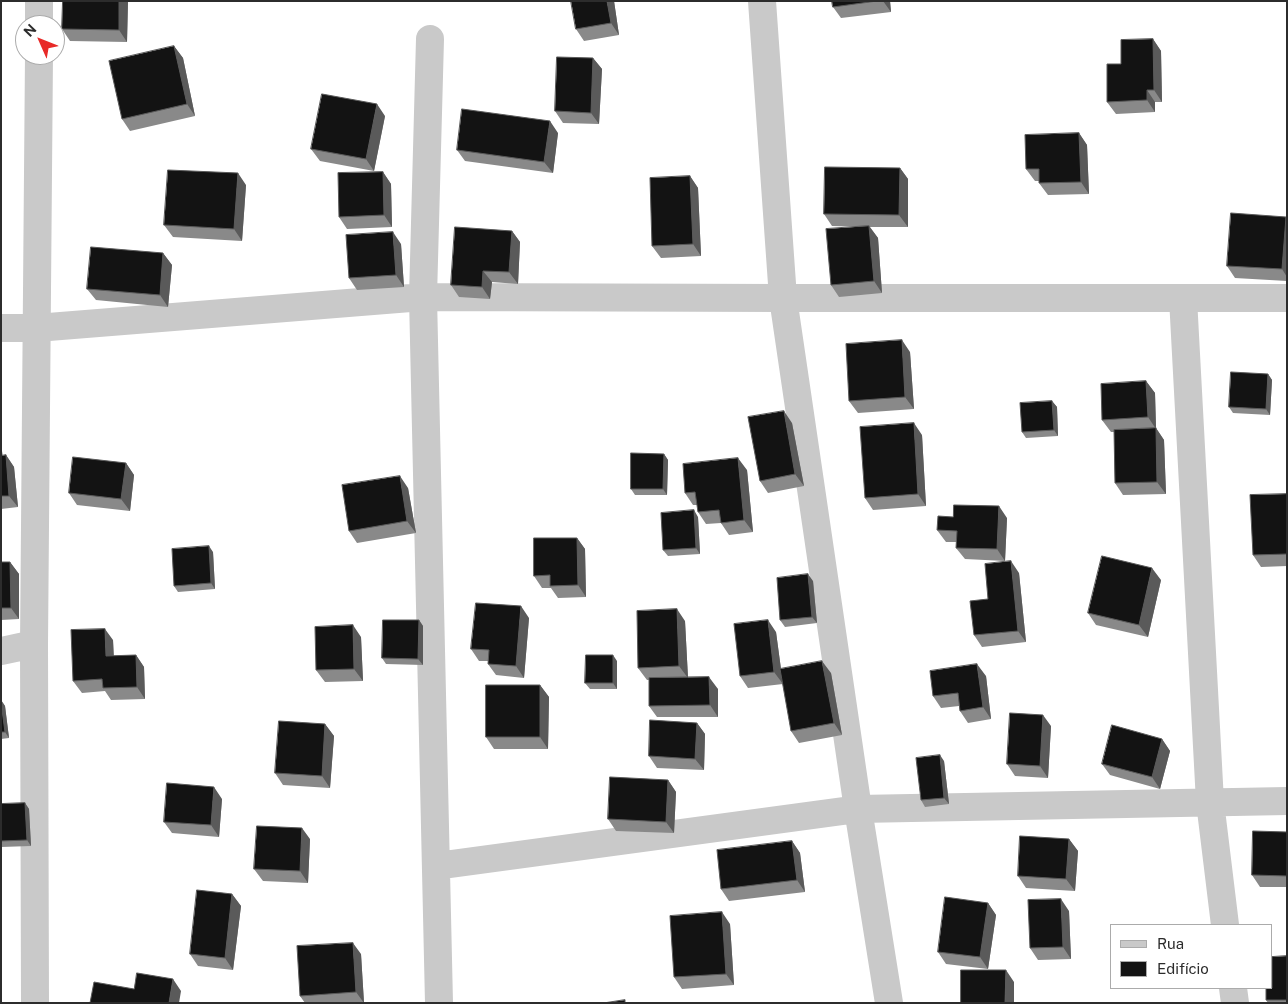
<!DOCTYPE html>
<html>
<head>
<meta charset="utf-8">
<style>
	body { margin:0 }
	#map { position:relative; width:1288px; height:1004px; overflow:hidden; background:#fff; font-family:"Public Sans",sans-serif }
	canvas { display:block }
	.frame { position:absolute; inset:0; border:2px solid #2c2c2c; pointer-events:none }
	.legend { position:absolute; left:1110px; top:924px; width:162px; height:65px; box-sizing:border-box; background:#fff; border:1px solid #ababab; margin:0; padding:6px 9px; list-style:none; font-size:15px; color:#2c2c2c }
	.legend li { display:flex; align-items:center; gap:10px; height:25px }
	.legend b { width:25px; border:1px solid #ababab }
	.north { position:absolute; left:15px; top:15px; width:50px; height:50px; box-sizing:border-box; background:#fff; border:1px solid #ababab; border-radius:50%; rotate:314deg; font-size:14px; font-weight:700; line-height:20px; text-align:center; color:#2c2c2c }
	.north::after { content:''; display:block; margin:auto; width:18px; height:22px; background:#e82a28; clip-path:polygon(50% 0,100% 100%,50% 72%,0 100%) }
</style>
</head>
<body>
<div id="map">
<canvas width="1288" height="1004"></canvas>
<div class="frame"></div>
<ul class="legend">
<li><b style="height:6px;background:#c9c9c9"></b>Rua</li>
<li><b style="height:14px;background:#131313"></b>Edifício</li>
</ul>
<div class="north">N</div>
</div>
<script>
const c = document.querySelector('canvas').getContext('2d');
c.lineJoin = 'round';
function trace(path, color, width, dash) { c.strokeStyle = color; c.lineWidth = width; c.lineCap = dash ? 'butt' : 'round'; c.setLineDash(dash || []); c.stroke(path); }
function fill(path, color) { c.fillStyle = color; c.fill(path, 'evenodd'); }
trace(new Path2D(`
	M762,1L783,298L858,809L889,1003
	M39,25V1
	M430,39L423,297L439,1003
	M1183,298L1210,802L1225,925
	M1,328H36L423,297L783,298H1287
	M1,651L34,644
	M436,866L858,809L1287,801
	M1233,988L1235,1003
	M35,1003L34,644L39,55`), '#c9c9c9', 28);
fill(new Path2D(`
	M63,1H128L127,42L70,41L62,29Z
	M614,1L619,35L584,41L576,29Z
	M832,1H890L891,12L841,18L833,7Z
	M1153,39L1161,51L1162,102H1155V112L1116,114L1107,102L1121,64Z
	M174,46L183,58L195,116L130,131L122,119Z
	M593,58L602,69L599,124L563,123L555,111Z
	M385,116L374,171L320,161L311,149Z
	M558,133L553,173L465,161L457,150Z
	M1079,133L1087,145L1089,194L1048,195L1039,183V181H1035L1026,169Z
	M900,168L908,179V227H870L878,238L882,293L839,297L831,285L865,227L832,226L824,214Z
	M383,172L391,184L392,227L347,229L339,217Z
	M690,176L698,188L701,256L661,258L652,246Z
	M246,185L242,241L173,237L164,225Z
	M1287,218V281L1235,278L1227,266Z
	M512,231L520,242L518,284L492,282L490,299L459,297L451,285Z
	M401,244L404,287L357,290L349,278Z
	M163,253L172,265L168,307L96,300L87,289Z
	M910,352L914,409L858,413L849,401Z
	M1268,374L1272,380L1270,415L1233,413L1229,407Z
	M1146,381L1155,393L1156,428L1164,440L1166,494L1123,495L1115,483L1114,432H1111L1102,420Z
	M1052,401L1057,407L1058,436L1026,438L1022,432Z
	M792,423L804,486L768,493L760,481Z
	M922,435L926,506L873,510L865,498Z
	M1,450L2,451L3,456L6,455L14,467L18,507L1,509Z
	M664,454L668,460L667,495H635L631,489Z
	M126,463L134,475L130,511L77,505L69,493Z
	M747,470L753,532L729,535L721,523L706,524L698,512L697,505H693L685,493Z
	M408,488L416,533L357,543L349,531Z
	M1287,494V566L1261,567L1253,555Z
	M698,517L700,554L668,556L663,550Z
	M1007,518L1005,561L965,559L956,548L957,542H946L937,530Z
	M577,538L585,549L586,597L558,598L551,588H542L534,576Z
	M213,552L215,589L178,592L174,586Z
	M1,562H10L19,574V619L1,620Z
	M1019,573L1026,642L982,647L974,635L988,599Z
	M1161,580L1148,637L1096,625L1088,613Z
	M813,581L817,623L785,627L780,620Z
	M529,618L524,678L496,675L488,664V661H479L471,649Z
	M419,620L423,626V665L386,664L382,658Z
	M685,621L688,678L718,689V717H657L649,706V680H647L638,668Z
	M776,632L781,669L831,673L842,735L799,743L791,731L783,684L748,688L740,676Z
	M361,637L363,681L325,682L316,670Z
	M113,640L114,656L136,655L144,667L145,699L111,700L105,691L82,693L73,681Z
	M617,661V689H590L585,683Z
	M986,676L991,719L968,723L960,711L959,706L941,708L933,696Z
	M540,685L549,697L548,749H494L486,737Z
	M1,700L5,706L9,738L1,739Z
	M697,723L705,734L704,770L657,768L649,756Z
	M325,724L334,736L330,788L283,785L275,773Z
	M1051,726L1048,778L1015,776L1007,764Z
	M1162,739L1170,751L1160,789L1110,775L1102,764Z
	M944,761L949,804L925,807L921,800Z
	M668,780L676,792L674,833L616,831L608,819Z
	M222,799L219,837L172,833L164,822Z
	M25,803L29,809L31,846L1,847V804Z
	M1287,832V887H1260L1252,875Z
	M310,839L308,883L263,881L254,869Z
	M1069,839L1078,851L1075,891L1026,888L1018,876Z
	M792,841L800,853L805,892L729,901L721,889Z
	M232,894L241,906L233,970L198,966L190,954Z
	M988,903L996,915L988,969L946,964L938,952Z
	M1069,911L1071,959L1038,960L1030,948Z
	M730,924L734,985L682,989L674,977Z
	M361,954L364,1003H305L300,996Z
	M1287,956V1003H1268L1266,1000Z`), '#898989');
fill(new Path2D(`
	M119,1H128L127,42L119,30Z
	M607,1H614L619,35L611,23Z
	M883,1H890L891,12Z
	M1153,39L1161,51L1162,102L1154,90Z
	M174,46L183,58L195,116L187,104Z
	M593,58L602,69L599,124L591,113Z
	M1147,90L1155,102V112L1147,100Z
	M377,104L385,116L374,171L366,159Z
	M550,121L558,133L553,173L544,162Z
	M1079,133L1087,145L1089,194L1081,182Z
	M900,168L908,179V227L899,215Z
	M383,172L391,184L392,227L384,215Z
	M238,173L246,185L242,241L234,229Z
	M690,176L698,188L701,256L693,244Z
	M1286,217L1287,218V277L1282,269Z
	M869,226L878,238L882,293L874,281Z
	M512,231L520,242L518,284L509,272Z
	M393,232L401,244L404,287L396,275Z
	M163,253L172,265L168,307L160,295Z
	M483,271L492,282L490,299L482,287Z
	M902,340L910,352L914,409L905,397Z
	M1268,374L1272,380L1270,415L1266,409Z
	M1146,381L1155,393L1156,428L1164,440L1166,494L1157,482L1156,429L1148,417Z
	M1052,401L1057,407L1058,436L1054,430Z
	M784,411L792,423L804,486L795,474Z
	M914,423L922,435L926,506L918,494Z
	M664,454L668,460L667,495L663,489Z
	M6,455L14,467L18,507L9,496Z
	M738,458L747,470L753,532L744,520Z
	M126,463L134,475L130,511L121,499Z
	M400,476L408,488L416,533L407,521Z
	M999,506L1007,518L1005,561L997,549Z
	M694,510L698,517L700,554L696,548Z
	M577,538L585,549L586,597L578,585Z
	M209,546L213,552L215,589L211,583Z
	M1011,561L1019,573L1026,642L1018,631Z
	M10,562L19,574V619L11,608Z
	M1152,568L1161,580L1148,637L1139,625Z
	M808,574L813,581L817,623L812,617Z
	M521,606L529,618L524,678L516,666Z
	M677,609L685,621L688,678L679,666Z
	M419,620L423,626V665L418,659Z
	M768,620L776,632L783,684L774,672Z
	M353,625L361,637L363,681L354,669Z
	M105,629L113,640L114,668L106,656Z
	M136,655L144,667L145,699L137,687Z
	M613,655L617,661V689L613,683Z
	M822,661L831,673L842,735L834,723Z
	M977,664L986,676L991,719L983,707Z
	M709,677L718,689V717L710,705Z
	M540,685L549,697L548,749L540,737Z
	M1,700L5,706L9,738L5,732Z
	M1043,715L1051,726L1048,778L1040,766Z
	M697,723L705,734L704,770L695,759Z
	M325,724L334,736L330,788L322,776Z
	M1162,739L1170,751L1160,789L1152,777Z
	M940,755L944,761L949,804L944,798Z
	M668,780L676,792L674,833L666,822Z
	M214,787L222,799L219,837L211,825Z
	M25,803L29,809L31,846L27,840Z
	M302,828L310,839L308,883L300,871Z
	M1069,839L1078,851L1075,891L1066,879Z
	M792,841L800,853L805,892L797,880Z
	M232,894L241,906L233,970L225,958Z
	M1061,899L1069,911L1071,959L1063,947Z
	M988,903L996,915L988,969L980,957Z
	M722,912L730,924L734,985L726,974Z
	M353,943L361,954L364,1003L356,992Z
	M1006,970L1014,982V1003H1005Z
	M173,979L181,991L179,1003H169Z`), '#5a5a5a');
const building = new Path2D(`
	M63,1H119V30L62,29Z
	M571,1H607L611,23L576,29Z
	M832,1H877L833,7Z
	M1153,39L1154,90H1147V100L1107,102V64H1121V40Z
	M174,46L187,104L122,119L109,61Z
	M557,57L593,58L591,113L555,111Z
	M322,94L377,104L366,159L311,149Z
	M462,109L550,121L544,162L457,150Z
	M1079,133L1081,182L1039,183V169H1026L1025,135Z
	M825,167L900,168L899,215L824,214Z
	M168,170L238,173L234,229L164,225Z
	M383,172L384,215L339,217L338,173Z
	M690,176L693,244L652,246L650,178Z
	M1231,213L1286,217L1282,269L1227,266Z
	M869,226L874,281L831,285L826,229Z
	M455,227L512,231L509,272L483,271L482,287L451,285Z
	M393,232L396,275L349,278L346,235Z
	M91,247L163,253L160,295L87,289Z
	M902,340L905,397L849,401L846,344Z
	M1231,372L1268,374L1266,409L1229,407Z
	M1146,381L1148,417L1102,420L1101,384Z
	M1052,401L1054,430L1022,432L1020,403Z
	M784,411L795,474L760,481L748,417Z
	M914,423L918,494L865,498L860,427Z
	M1156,428L1157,482L1115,483L1114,430Z
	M631,453L664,454L663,489H631Z
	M6,455L9,496H1V456Z
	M73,457L126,463L121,499L69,493Z
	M738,458L744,520L721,523L719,510L698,512L695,492L685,493L683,464Z
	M400,476L407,521L349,531L342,485Z
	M1287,494V554L1253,555L1250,495Z
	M954,505L999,506L997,549L956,548L957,531L937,530L938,516L953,517Z
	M694,510L696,548L663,550L661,513Z
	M534,538H577L578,585L550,586V575L534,576Z
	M209,546L211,583L174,586L172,549Z
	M1102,556L1152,568L1139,625L1088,613Z
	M1011,561L1018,631L974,635L970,601L988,599L985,564Z
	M1,562H10L11,608H1Z
	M808,574L812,617L780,620L777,578Z
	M476,603L521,606L516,666L488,664L489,650L471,649Z
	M677,609L679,666L638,668L637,611Z
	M383,620H419L418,659L382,658Z
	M768,620L774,672L740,676L734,624Z
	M353,625L354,669L316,670L315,627Z
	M105,629L106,656L136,655L137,687L103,688L102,679L73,681L71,630Z
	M586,655H613V683H585Z
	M822,661L834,723L791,731L780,669Z
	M977,664L983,707L960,711L958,693L933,696L930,671Z
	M709,677L710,705L649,706V678Z
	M486,685H540V737H486Z
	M1,702L5,732H1Z
	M1010,713L1043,715L1040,766L1007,764Z
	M650,720L697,723L695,759L649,756Z
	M279,721L325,724L322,776L275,773Z
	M1112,725L1162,739L1152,777L1102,764Z
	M940,755L944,798L921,800L916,758Z
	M610,777L668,780L666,822L608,819Z
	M167,783L214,787L211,825L164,822Z
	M25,803L27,840L1,841V804Z
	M257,826L302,828L300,871L254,869Z
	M1253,831L1287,832V876L1252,875Z
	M1020,836L1069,839L1066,879L1018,876Z
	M792,841L797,880L721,889L717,850Z
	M197,890L232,894L225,958L190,954Z
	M945,897L988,903L980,957L938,952Z
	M1061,899L1063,947L1030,948L1028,900Z
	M722,912L726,974L674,977L670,916Z
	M353,943L356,992L300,996L297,946Z
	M1287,956V1000H1266V988H1272V957Z
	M961,970H1006L1005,1003H961Z
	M137,973L173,979L169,1003H90L94,982L134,989Z
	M625,1000V1003H604Z`);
fill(building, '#131313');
trace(building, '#5a5a5a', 1);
</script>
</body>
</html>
